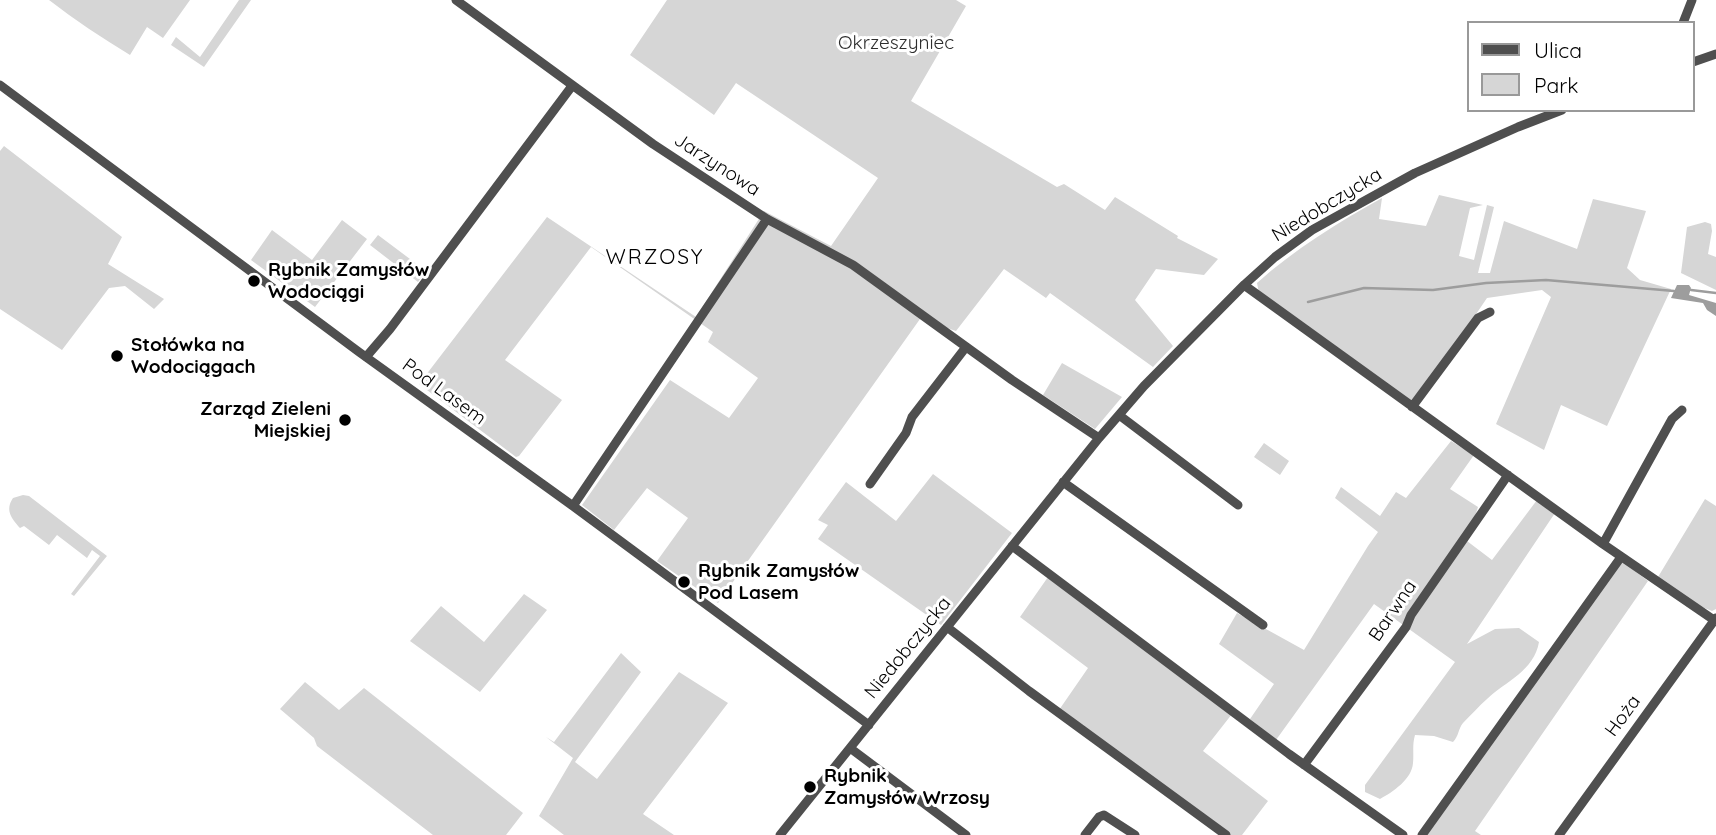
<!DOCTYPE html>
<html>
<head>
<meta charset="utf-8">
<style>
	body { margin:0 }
	#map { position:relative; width:1716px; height:835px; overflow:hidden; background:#fff; font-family:Quicksand,sans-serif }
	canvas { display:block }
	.legend { position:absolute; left:1467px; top:21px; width:228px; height:91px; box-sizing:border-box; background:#fff; border:2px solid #999; margin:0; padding:9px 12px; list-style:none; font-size:21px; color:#000 }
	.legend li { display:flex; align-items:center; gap:14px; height:35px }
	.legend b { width:35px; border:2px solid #999 }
</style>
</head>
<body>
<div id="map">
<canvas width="1716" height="835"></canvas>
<ul class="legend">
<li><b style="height:9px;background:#4f4f4f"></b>Ulica</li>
<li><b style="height:19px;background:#d6d6d6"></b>Park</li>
</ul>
</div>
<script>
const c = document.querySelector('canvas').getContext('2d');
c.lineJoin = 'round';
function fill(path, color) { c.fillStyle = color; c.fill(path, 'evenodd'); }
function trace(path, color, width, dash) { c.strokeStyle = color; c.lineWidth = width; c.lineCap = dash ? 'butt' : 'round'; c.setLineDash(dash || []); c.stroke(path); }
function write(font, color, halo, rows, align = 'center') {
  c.font = font + ' Quicksand,sans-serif'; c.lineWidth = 6; c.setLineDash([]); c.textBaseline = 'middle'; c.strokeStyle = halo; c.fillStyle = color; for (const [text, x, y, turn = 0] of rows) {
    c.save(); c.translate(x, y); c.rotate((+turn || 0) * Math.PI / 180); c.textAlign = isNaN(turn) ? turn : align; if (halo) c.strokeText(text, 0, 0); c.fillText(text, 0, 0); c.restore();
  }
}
fill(new Path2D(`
	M49,0H190L163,38L147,27L130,55C102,38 75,20 49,0Z
	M239,0H251L204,67L171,45L176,37L200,57Z
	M667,0H956L966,6L911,101L1057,187L1064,184L1105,210L1115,197L1178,236L1177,238L1218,259L1204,275L1156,269L1135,300L1173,346L1153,367L1050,293L1046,298L1004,269L956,331L920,319L718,603L657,561L688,518L647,488L614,530L582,505L670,380L729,418L758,378L708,342L713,332L591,247L505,360L562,400L519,456L516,457L419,384L547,217L696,317L764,211L831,246L878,178L736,83L714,115L630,55Z
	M4,146L122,237L108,264L164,299L154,309L125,286L109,288L62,350L0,309V151Z
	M1439,195L1483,205L1470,208L1459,256L1474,260L1487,205L1494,207L1478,273H1490L1504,221L1577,249L1593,199L1646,211L1627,268L1640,280L1671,289L1607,426L1561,405L1544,450L1496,424L1551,297L1542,290L1487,298L1415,404L1259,293L1257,283C1295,249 1337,223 1382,198L1379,219L1426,226Z
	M342,220L367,239L315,307L251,260L272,230L312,260Z
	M1705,222L1711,224L1712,231L1708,254L1716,257V290L1681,273L1687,227Z
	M378,235L426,271L418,282L370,245Z
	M1062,363L1122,397L1095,429L1043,395Z
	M1451,441L1474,455L1450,489L1478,507L1467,541L1492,560L1537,500L1555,513L1467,644L1495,629L1519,628L1539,642C1534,671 1506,681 1487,699C1479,706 1471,715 1463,723C1458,729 1459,736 1453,742L1434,736L1415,735C1412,745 1414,753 1413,763C1412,779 1393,792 1380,799L1365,792V785L1455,662L1374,604L1276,740L1250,719L1274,684L1219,644L1237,613L1304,650L1368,546L1378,532L1335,498L1341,487L1380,516L1396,492L1406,498Z
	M1264,443L1289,461L1280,475L1254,457Z
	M933,474L1012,533L941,625L818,539L828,525L818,520L846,482L896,521Z
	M23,495L29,496L107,556L74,596L71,594L100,556L92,550L87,558L57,535L49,545L24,526L20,528C11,518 5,510 13,498Z
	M1705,499L1716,506V609L1712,611L1697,605L1658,577Z
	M1619,559L1648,581L1475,831L1481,835H1426Z
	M1048,577L1232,714L1203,751L1268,801L1242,835H1224L1059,710L1088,668L1020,617Z
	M524,594L547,610L480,692L410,641L441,606L484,642Z
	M621,653L641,672L575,762L597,779L679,672L728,703L643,814L674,835H564L539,816L573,758L546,737L554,742Z
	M305,682L339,710L364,688L523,813L506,835H433L317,746L314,738L280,709Z`), '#d6d6d6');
fill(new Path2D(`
	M1677,285H1689L1691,288L1689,295L1716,303V316L1707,310L1703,303L1671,298Z`), '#9d9d9d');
trace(new Path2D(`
	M1691,290L1716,293
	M1308,302L1364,288L1433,290L1486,283L1546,280L1674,291`), '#9d9d9d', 2.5);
trace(new Path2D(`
	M456,0L653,144L767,219L853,265L1012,380L1099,438
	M1683,23L1692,0
	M1693,62L1716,54
	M0,85L359,352L573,506L869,725
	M1244,285L1603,544L1714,620
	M366,357L390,329L572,86
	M1412,407L1478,318L1490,312
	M1119,415L1238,505
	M1063,482L1263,625
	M870,484L906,433L912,417L966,347
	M573,506L767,219
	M1603,544L1672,419L1682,410
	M1012,546L1289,754L1403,835
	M947,627L1029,691L1226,835
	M850,748L966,835
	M1304,765L1406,627L1411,615L1508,475
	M780,835L1099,438L1144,386L1244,285L1275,257L1312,230L1415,173L1518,127L1562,110
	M1085,835L1099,817L1104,815L1135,835
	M1422,835L1621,557
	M1559,835L1716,618`), '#4f4f4f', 9);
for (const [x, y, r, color] of [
	[254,281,7,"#000"],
	[117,356,7,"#000"],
	[345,420,7,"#000"],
	[684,582,7,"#000"],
	[810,787,7,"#000"]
]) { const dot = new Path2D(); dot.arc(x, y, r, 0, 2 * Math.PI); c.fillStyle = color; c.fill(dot); trace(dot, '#fff', 2.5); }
write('19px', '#2d2d2d', '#fff', [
	["Okrzeszyniec",896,43]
]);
write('19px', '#000', '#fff', [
	["Jarzynowa",717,165,33],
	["Niedobczycka",1327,205,-31],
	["Pod Lasem",444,392,36],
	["Barwna",1393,611,-56],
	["Niedobczycka",908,648,-51],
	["Hoża",1623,716,-54]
]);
write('bold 19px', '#000', '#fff', [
	["Rybnik Zamysłów",268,270],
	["Wodociągi",268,292],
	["Stołówka na",131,345],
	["Wodociągach",131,367],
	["Zarząd Zieleni",331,409,"right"],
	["Miejskiej",331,431,"right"],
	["Rybnik Zamysłów",698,571],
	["Pod Lasem",698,593],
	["Rybnik",824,776],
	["Zamysłów Wrzosy",824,798]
], 'left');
c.letterSpacing = '2px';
write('21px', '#000', '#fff', [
	["WRZOSY",655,258]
]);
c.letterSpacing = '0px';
</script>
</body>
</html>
